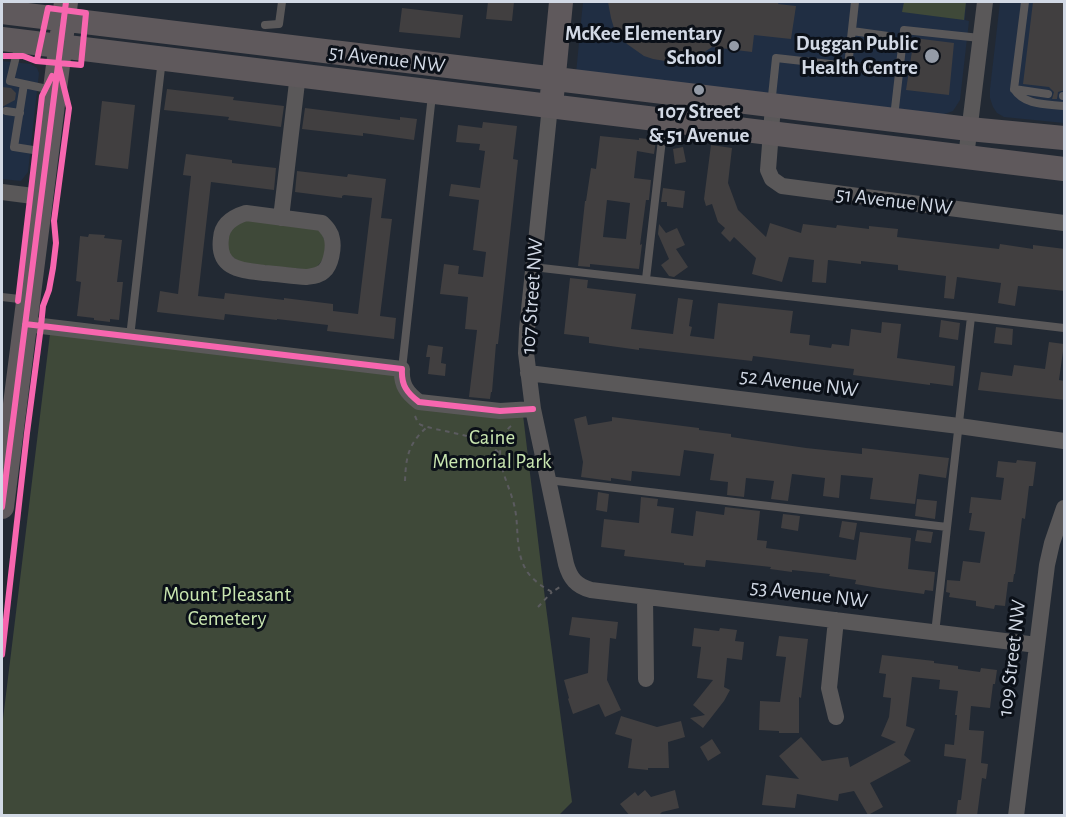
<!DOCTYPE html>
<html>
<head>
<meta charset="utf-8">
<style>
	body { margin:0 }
	#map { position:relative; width:1066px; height:817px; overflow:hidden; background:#222933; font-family:"Alegreya Sans",sans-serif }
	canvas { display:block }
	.frame { position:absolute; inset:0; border:3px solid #d2d9e5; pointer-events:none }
</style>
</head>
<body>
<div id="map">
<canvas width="1066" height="817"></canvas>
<div class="frame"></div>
</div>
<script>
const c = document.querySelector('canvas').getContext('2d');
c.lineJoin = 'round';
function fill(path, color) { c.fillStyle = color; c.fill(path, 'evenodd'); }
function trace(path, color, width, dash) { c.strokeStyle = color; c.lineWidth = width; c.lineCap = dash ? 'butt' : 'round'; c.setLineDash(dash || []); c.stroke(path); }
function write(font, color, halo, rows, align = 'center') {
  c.font = font + ' "Alegreya Sans",sans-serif'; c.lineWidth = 6; c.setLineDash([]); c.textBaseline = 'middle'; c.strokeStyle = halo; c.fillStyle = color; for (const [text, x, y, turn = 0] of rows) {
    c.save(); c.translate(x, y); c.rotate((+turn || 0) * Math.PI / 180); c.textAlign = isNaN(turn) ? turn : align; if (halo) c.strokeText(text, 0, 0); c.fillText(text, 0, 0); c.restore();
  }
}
fill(new Path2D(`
	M583,2H966L965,20L969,21L960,100L953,111L942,115L576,73Z
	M1000,2H1064V123L1004,117L997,113L993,107L990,98V89Z
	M2,61L31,64L37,68L39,73L28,172L21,181L2,179Z`), '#202e43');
fill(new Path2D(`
	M904,2H966L964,20L902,12Z
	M246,220L319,229C330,248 329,254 314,270L242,264L227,253C227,231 225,230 246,220Z
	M50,334L394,375L406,397L523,415L546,607L572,802L559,815L2,816V727Z`), '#3f4939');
fill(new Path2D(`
	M488,2H514L512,21L486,19Z
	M608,2H779L778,4L796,6L791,39L754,35L752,52L712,47L697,57L689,60L671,62L653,59L644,56L627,44L614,28L611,18Z
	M1033,2H1065V90L1058,92L1057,99H1052L1054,92L1049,87L1023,84Z
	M402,8L463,15L460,38L399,32Z
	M914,38L954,43L949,95L906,90Z
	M2,87L11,88L16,93L15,100L2,107Z
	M167,89L234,97L233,100L284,106L281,127L228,120L229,117L164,110Z
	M102,101L135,105L128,169L95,165Z
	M305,108L400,120V117L417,119L414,140L363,133V136L302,129Z
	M483,122L517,126L513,159L518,160L498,344H496L492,392H491L490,399L469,397L477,330L465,329L468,297L440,294L444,264L459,266L458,274L483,277L486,252L473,250L479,200L449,196L451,184L480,188L485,151L479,150L480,144L456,142L458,125L482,128Z
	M600,136L639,140V138L656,140L654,154L637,151L634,178L651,180L649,200H646L640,245L642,244L639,269L590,264V267L578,266L585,201H586L591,168L596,169ZM607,200L630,203L626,239L603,237Z
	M711,145L732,148L728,183L738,210L766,237L770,223L801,233L803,224L836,228L837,225L869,229V226L898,229L897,237L999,249L1000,244L1033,249V245L1065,249V291L1018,286L1015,306L998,303L1001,283L957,277L954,299L944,298L946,276L898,270V265L861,261V264L828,260L826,283L812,282L814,260L789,257L782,282L752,274L756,258L734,237L730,242L721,233L725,228L718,222L712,204L706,206L704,199Z
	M683,147L686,162L675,164L673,149Z
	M186,154L232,160V163L276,168L274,190L211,182L198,296L224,299L225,293L284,300V298L333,304V311L358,314L372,198L344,195L342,196V198L295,192L297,171L347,177L348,174L386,179L381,218L392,219L380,316L396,318L394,339L327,331L328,325L277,319V320L225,314L224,320L157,312L160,291L178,294L191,176L183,175Z
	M663,188L685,191L683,208L667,206V202H661Z
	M659,224L666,233L677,228L685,245L676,249L688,267L674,277L669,276L661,265L669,259L658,234Z
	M89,234L105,235L104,238L122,240L117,282H123L119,320L110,319V322L94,320V318L77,316L81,282L76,281L80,236L88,237Z
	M570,278L588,280L587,288L636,294L631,329L673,334L678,298L693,300L689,326L692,327L690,336L714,339L718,303L793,311L790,333L810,335L809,345L831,348L832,344L849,346L851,329L881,333L882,322L901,324L897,358L955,366L953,386L930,383V385L853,375L854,369L753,356L752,361L639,348V350L589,343V337L564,334Z
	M941,320L960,323L958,340L939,337Z
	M996,327L1013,329L1012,345L994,343Z
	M1049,342L1064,344L1059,380L1065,381V400L978,390L981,372L1012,376L1014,365L1045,369Z
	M428,345L443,347L441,363L446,364L445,376L428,374L430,357H426Z
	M586,416L588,425L612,421V417L699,428V430L731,434V437L806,448L862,454V448L949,458L946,478L919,474L915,504L870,499L873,478L841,475L839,498L823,496L825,478L792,474L788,501L771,499L774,481L746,478L744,497L727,495L728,482L710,480L714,454L684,450L680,476L632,471L631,481L611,478V481L581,477L583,462L574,419Z
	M1017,460L1036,462L1033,486H1029L1025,519L1022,518L1015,574H1014L1013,582H1008L1005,606L995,605L994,609L976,606V601L949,597L950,593L946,592L947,580L960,581L963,561L980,563L985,532L969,530L972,513H969L971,497L1001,500L1004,478L996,477L998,461L1016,463Z
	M598,492L609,494L607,512L596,510Z
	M641,497L658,499L657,506L674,508L671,533L693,536L696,511L724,515L725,507L760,511L757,540L767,541L766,548L856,560L860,532L911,538L908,569L935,572L933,591L925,590L924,594L879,588L855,584L856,580L829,576L830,574L792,570V572L770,569L771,567L706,560L705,567L684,565V563L624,556L625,550L601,547L604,519L639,523Z
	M917,499L937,501L935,519L915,516Z
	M783,514L800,516L798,531L781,528Z
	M842,521L857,523L854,540L839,537Z
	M917,530L933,532L931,543L915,541Z
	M572,617L618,622L616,639L610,638L607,680L621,710L605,717L599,704L573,714L568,699L569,698L564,680L588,673L590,638L569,635Z
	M694,628L719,631L720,628L737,630L735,641L744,642L742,660L727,658L724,687L730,690L724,701L703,728L690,718L705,715L693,705L713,680L697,678L701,647L692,646Z
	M779,636L808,639L801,698L799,697V733H779V731L759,730L760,701L780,702L786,657L776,656Z
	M882,655L934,661V663L958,666V669L980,672L981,668L997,670L995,684H993L990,708L971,706L969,730L984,731L981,763L988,764L986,779L982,778L977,816H956L958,800H961L966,759L944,756L945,744L954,745L957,715H955L958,691L939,689L940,680L912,677L906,726L915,729L904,755L911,761L870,783L883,807L868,815L854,791L839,794L838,801L797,794L795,808L762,805L766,775L799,779L779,756L801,737L822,761L848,757L850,767L896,742L881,736L889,717L891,698L883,697L886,674L879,673Z
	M621,716L657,727L681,721L685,737L668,742L669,768H648V770L628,768L632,739L615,734Z
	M712,739L721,753L708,761L700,747Z
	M645,790L651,797L675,790L679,808L662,812L658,816H630L620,804L635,792L638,796Z`), '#413f40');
trace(new Path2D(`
	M415,416L418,423L421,425C448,434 478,433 499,453
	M511,426C503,432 500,446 500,456C501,473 512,492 515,509C519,529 515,549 525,568C530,578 542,587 552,592L560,587
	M482,440L493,437L504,431
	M405,481C406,457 408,444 427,427
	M538,607L552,592`), '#5b5b5f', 2, [4.5, 4.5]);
trace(new Path2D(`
	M1025,2L1014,89C1025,106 1047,104 1064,106
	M265,25L279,24L282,2
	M852,31L888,36
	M19,44L10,81L52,90
	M848,66L855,2
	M24,84L14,147L46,152
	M1014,89L1048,94
	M1063,96H1064
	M773,102L772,96L776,58L883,70
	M6,111L20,113
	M894,117L904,30L980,38
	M533,267L971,317
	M646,279L664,122
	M2,297L28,300
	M130,337L162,59
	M402,369L432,95
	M548,480L947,527
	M935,633L971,317L1064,328`), '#5a5859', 8);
trace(new Path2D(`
	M550,106L527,329L526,353L533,409L566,564C570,578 576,586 591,590L1037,645
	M773,106L768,170L772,179L782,186L1064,223
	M966,157L985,2
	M2,192L41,197
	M246,213L322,223C327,228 331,232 332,239C334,248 331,265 324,271C319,276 313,276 306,277C292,276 278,274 264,273C240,270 217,269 221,238C222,224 233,217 246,213Z
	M281,218L298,74
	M25,324L402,369C401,385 407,393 419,402L500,411L533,409
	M528,373L959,426L1064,441
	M645,597L646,679
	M836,717L829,688L836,620
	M1016,816L1047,565L1052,543L1064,508`), '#5a5859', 16);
trace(new Path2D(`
	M2,12L969,129L1064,138
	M2,39L1064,169
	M552,95L561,2
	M2,507L66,2`), '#5f595c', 24);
trace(new Path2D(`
	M2,56H23L36,61L81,65L86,13L48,8L37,60
	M18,301L42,96L52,76
	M25,324L402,369C401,385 407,393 419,402L500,411L533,409
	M2,507L66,2
	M2,655L27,433L41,326L43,306L49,290L53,268L56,243L54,221L69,108L58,63`), '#f766af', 6);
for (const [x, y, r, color] of [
	[734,46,6,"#949ba7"],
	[932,56,8,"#949ba7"],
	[699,90,6,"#949ba7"]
]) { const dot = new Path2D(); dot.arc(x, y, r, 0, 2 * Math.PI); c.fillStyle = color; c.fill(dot); trace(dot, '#0b1018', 2); }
write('bold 21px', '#d2d9e5', '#0b1018', [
	["McKee Elementary",722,34],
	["School",722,58],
	["Duggan Public",918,44],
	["Health Centre",918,68],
	["107 Street",699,112,"center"],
	["& 51 Avenue",699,136,"center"]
], 'right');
write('21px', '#d2d9e5', '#0b1018', [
	["51 Avenue NW",387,59,7],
	["51 Avenue NW",894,201,7],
	["107 Street NW",532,296,-86],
	["52 Avenue NW",799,383,7],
	["53 Avenue NW",809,594,7],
	["109 Street NW",1012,658,-83]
]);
write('21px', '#c9e6b0', '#0b1018', [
	["Caine",492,438],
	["Memorial Park",492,462],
	["Mount Pleasant",227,595],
	["Cemetery",227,619]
]);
</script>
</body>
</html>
